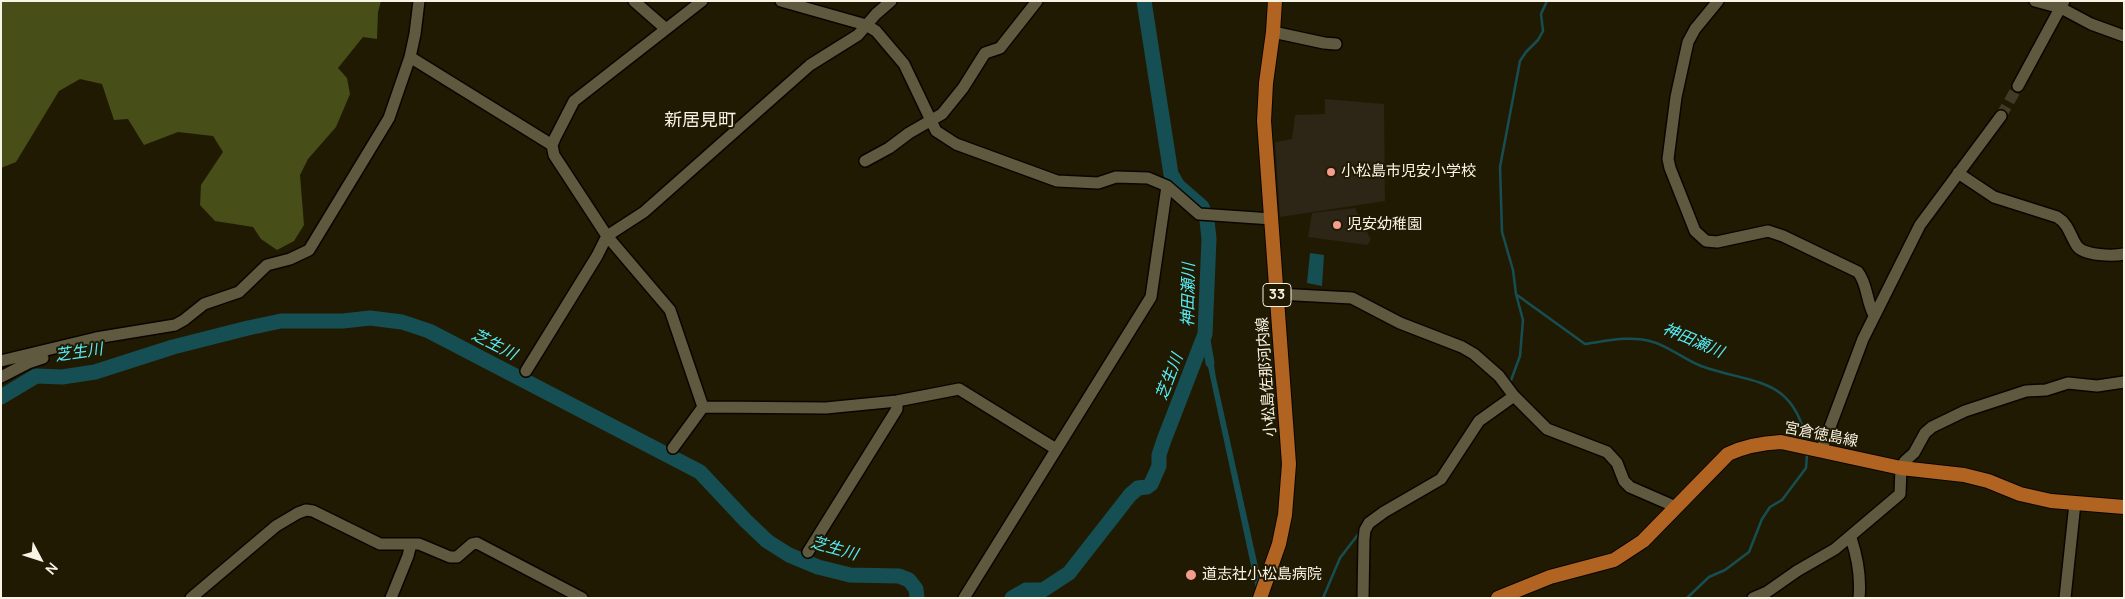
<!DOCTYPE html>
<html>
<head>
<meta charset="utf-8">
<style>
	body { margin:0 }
	#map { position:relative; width:2125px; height:599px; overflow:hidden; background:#211a03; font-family:Manrope,sans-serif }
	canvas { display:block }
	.frame { position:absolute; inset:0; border:2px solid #f8f4e5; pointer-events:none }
	.north { position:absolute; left:15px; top:534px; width:50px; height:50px; -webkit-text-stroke:4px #211a03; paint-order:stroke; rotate:130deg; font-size:14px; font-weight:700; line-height:20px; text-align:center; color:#f8f4e5 }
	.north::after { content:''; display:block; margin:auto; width:18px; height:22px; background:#f8f4e5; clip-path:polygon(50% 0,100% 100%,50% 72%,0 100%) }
</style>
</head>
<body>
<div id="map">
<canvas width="2125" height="599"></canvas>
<div class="frame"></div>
<div class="north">N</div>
</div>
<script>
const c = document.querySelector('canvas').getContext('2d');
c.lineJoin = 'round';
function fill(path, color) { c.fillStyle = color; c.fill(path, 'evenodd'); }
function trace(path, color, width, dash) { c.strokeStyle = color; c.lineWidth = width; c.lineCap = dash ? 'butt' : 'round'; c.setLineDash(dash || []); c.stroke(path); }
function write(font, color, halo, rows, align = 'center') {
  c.font = font + ' Manrope,"Noto Sans JP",sans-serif'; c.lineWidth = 4; c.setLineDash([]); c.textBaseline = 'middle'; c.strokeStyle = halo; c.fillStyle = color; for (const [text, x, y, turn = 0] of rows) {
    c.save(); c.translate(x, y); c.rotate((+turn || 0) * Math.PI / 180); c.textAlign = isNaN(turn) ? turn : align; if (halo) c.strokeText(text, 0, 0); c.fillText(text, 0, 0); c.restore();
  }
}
fill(new Path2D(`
	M1325,99L1384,104L1385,201L1280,217L1275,142L1292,139L1295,115L1325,114Z
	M1355,208L1371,240L1367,245L1308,237L1312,213Z`), '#2d2515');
fill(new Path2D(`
	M1,1H381L378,12L377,39L363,37L338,68L347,78L350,94L336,127L308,159L300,175L304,225L294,241L277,250L261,239L253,227L215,221L200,205L201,185L223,152L213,136L178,132L144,145L128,119L114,120L102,84L80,79L59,91L16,162L1,168Z`), '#474e18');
fill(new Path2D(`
	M1310,253L1324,255L1322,286L1307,283Z
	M1212,352L1216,378L1265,598H1258L1205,353Z`), '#164f53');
trace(new Path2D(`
	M1517,295L1585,344C1607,341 1631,335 1653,342C1670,347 1685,360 1701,366C1754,385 1793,375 1807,443
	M1510,383L1520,356L1523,320L1516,294L1513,270L1502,232L1500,167L1520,61L1526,52L1538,40L1543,31L1541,14L1547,1
	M1323,598L1340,558L1360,532
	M1687,598L1709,577L1725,570L1749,552L1762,519L1770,507L1782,500L1806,468L1807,455`), '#164f53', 2.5);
trace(new Path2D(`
	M1205,334L1210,363`), '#164f53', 9);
trace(new Path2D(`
	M1,397L36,376L62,377L95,372L173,347L248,328L281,321H343L370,318L402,322L429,331L700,472L745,520L767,541L789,555L818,567L850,575L899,576L909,580L916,589L917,598
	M1012,598L1026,590H1043L1069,573L1130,495L1138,488L1147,487L1151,484L1159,466V455L1164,440L1205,334L1209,239L1207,220L1202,207L1178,186L1171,174L1144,1`), '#164f53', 15);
trace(new Path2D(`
	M2001,116L2018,86`), '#413b25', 11, [11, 5.5]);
const minor = new Path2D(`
	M634,1L666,29
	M702,1L574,101L555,138L552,145L554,155L607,236L670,310L703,407
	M781,1L866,25L876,31L904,64L936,131L956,144L1057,181L1098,183L1116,177L1148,178L1167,186L1199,214L1272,219
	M1718,1L1695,29L1688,42L1676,97L1668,159L1670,168L1695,231L1706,241L1717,242L1768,231L1783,236L1858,272C1868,285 1866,301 1874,315
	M2035,1L2061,8L2091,24L2124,36
	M1273,32L1324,43L1336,44
	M410,57L552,145
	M2018,86L2064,1
	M865,161L889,148L909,133L942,114L963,88L985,53L1000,48L1037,1
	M1958,173L1994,197L2057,217C2069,224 2070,236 2077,246C2084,256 2114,256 2124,254
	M1277,294L1352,298L1400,323L1462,347L1474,354L1499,376L1514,396L1547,429L1607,452L1617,463L1624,481L1630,487L1676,507
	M1,361L96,338L175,325L184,320L204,304L239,292L267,265L290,259L309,250L389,118L410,57L415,34L419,1
	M526,371L597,256L607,236L644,212L810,65L858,35L876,14L891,1
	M1,377L28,363L43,358
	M703,407L826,408L897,401L959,389L1056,449
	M673,448L703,407
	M1821,451L1863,339L1920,225L2001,116
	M1851,538C1857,556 1861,578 1859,598
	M808,552L897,409V401
	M191,598L276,526L298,513L306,510L313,511L380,544H419L450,557H457L472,544L477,543L582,598
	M391,598L408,556L411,544
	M964,598L1151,297L1167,186
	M1363,598L1364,539L1365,530L1369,523L1384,512L1441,479L1479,421L1514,396
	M1753,598L1767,592L1797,571L1835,549L1900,494L1901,468L1905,461L1914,453L1925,433L1932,427L1965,411L2026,391L2046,390L2068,383L2097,386L2124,382
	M2065,598L2075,503`);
const major = new Path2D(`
	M1260,598L1279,544L1285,515L1289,464L1264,121L1266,83L1273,32L1275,1
	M1498,598L1550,577L1614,560L1643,541L1728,454C1745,446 1762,443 1781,442L1901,468L1964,475L1988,481L2020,494L2051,501L2124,507`);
trace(minor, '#0a0500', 14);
trace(major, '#0a0500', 16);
trace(minor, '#5f593f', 11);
trace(major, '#b16422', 14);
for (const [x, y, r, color] of [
	[1331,172,5,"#f49d8b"],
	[1337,225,5,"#f49d8b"],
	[1191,575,6,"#f49d8b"]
]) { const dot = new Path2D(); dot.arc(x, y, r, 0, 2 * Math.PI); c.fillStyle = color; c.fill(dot); trace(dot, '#211a03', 2); }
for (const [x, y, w] of [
	[1277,295,28]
]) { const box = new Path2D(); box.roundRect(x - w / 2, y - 11.5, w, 23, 4); c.fillStyle = '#211a03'; c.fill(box); trace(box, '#f8f4e5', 1); }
write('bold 14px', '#f8f4e5', null, [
	["33",1277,295]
]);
write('15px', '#f8f4e5', '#211a03', [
	["小松島市児安小学校",1341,172],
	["児安幼稚園",1347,225],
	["道志社小松島病院",1202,575]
], 'left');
write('15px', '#f8f4e5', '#211a03', [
	["小松島佐那河内線",1267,377,-94],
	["宮倉徳島線",1821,435,11]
]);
write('italic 16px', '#55ecf7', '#211a03', [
	["神田瀬川",1189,295,-89],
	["神田瀬川",1693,341,23],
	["芝生川",494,345,27],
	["芝生川",79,353,-8],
	["芝生川",1170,377,-69],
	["芝生川",834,549,16]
]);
write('18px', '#f8f4e5', '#211a03', [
	["新居見町",700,121]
]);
</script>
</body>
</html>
